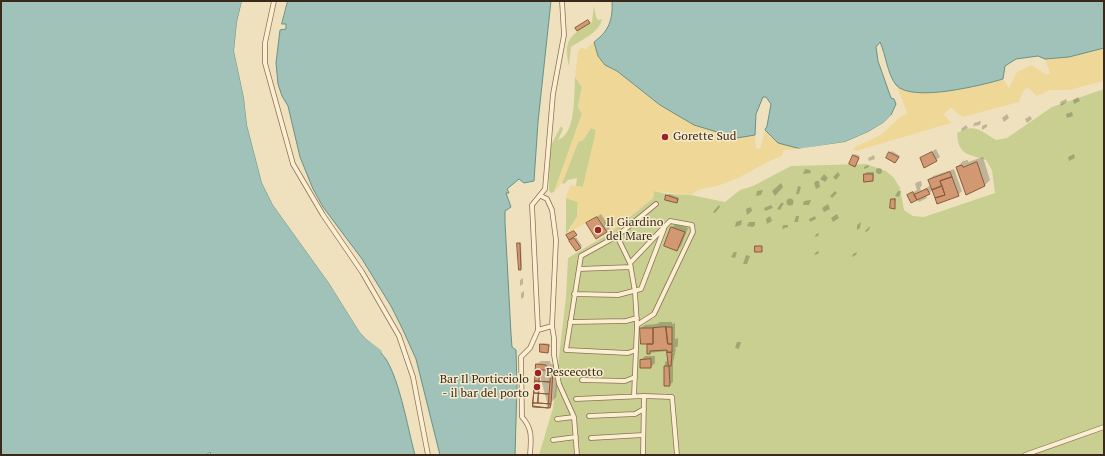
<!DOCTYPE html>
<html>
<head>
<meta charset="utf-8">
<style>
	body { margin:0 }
	#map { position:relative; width:1105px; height:456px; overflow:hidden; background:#f0e1be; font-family:"PT Serif",serif }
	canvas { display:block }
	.frame { position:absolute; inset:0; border:2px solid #38291b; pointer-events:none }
</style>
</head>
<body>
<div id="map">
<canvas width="1105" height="456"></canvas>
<div class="frame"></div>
</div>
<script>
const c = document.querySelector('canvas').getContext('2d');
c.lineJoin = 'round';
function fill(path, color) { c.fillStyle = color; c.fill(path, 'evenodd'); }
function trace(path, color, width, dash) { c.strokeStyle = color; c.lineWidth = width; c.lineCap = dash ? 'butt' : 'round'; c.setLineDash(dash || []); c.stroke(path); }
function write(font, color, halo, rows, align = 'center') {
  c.font = font + ' "PT Serif",serif'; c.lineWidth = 3; c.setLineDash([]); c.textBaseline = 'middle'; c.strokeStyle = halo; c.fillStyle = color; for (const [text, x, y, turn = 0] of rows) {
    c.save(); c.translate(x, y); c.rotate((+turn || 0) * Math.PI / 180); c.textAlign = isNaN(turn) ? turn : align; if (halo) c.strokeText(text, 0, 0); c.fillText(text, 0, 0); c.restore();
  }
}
fill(new Path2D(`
	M594,6L596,17L598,20L602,19C599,33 583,39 571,47L569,66C563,40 570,35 592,22Z
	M575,77L582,87L578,107L582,114L554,192L551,193L549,191L550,147L561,126L563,129L558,140C576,134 574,95 575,77Z
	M1104,89V455H539L553,408L566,297L568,258L610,233L653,198L654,191L667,194L691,195L725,202L740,190L753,186L791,166L866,164L886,171L894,178L900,188L904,210L913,216L924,217L995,193L992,170L986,160C968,154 958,155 957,133C974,123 980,130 996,140L1007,138L1052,107Z
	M591,128L597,130L583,187L576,186L577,178L568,180L564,184L562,183L578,142L583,140Z
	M566,198L578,202L577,217L566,234Z`), '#c8cf91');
fill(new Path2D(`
	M594,42L598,56L605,65L617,71L660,105L694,125L747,136L755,135L756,148L760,149L765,130L770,137L801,149L784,150L782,156C762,163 744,177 723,184C713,188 698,187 691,195L654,191L653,198L610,233L598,216L568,233L577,217L578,202L566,198L570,185L583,187L596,130L591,128L583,140L578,142L562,183L554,192L582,114L578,107L582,87L575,77L578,52L581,48L586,49Z
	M1104,48V81L1069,90H1050L1037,96L1028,88L1024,90L1019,102L963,117L951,108L944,114L951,123L856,151L853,148L881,135L899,118L907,113L897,86C930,100 970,89 1003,79L1009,88L1017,72L1031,65L1045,74H1050L1045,59L1069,57Z`), '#efd798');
const water = new Path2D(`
	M1,1H242L237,22L234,51L244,98L247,125L262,183L273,205L329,283L359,331L366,339L383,351L381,353C398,369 408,430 415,455H211L210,452L206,455H1Z
	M288,1H551L538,122L534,181L524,183L519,179L507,189L509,193H506L511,207L505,211V222L511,334L512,347L516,350L517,386L515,455H440L416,359L403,330L391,306L362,259L323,207L313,189L300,157L288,106L282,96L278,84L276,63L280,30L286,29V24H282Z
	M612,1H1104V48L1069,57L1045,59L1038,56L1016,59L1005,66L1003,79C983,85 912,103 896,85C887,73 886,55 880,42L876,47L878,61L891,98L894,99L896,104L891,115L883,123L868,132L845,142L801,149L778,143L765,130L767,126L771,104L766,97H763L756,114L755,135L737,138L694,125L660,105L617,71L605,65L598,56L594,42C609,31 613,20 612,1Z`);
fill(water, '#a1c2b8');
trace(water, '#689086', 1);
fill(new Path2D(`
	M242,1H244L239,22L236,51L246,98L249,124L264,183L275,204L331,281L361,330L384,350L387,356L385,357L381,352L382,351L366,339L359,331L329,283L273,205L262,183L247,125L244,98L234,51L237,22Z
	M891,115H893L884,125L869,134L845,144L801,151L796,149L845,142L868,132L883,123Z`), '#f0e1be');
fill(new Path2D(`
	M1078,97L1080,101L1074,104L1073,100Z
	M1066,99L1067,102L1061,106L1060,102Z
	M1072,112L1073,116L1067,118L1066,114Z
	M1007,114L1009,118L1004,122L1002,118Z
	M1030,116L1032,119L1027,123L1025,119Z
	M981,121L980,125L973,126L974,123Z
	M987,124V127L982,130V126Z
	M966,125L968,128L962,131L961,129Z
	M936,149L940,157L936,160L921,158Z
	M892,151L900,156L895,162L887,158Z
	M855,154L860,156L856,164L854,156Z
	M1074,154L1075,158L1069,161L1068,157Z
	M874,155L875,159L869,161L868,158Z
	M983,157L990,180L984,186L957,167L963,161L968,160V162Z
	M868,165L869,167L864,169V167Z
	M876 171a3 3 0 1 1 6 0a3 3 0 1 1-6 0Z
	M805,169L810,170L811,173L803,174Z
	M954,169L962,191L958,195L933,190L926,195L927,198L919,202L917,199L908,195L917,190L915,184L917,182L921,181L922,185L920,188L921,191L931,185L929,180L933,176Z
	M838,172L840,175L836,180L833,177Z
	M867,172H874L873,180L865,174Z
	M824,174L828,178L825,182L820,179Z
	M816,181H819L820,187L816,189L814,183Z
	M781,183L783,187L775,196L772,191Z
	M798,186L801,187L799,194H796Z
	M763,190L761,195L756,196L757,191Z
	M835,191L837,193L832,198L830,196Z
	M898,191H901L899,197L895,196Z
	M669,194L679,198L678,201L677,202L667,196Z
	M894,198H896L894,208L892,200Z
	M786.5 202a3.5 3.5 0 1 1 7 0a3.5 3.5 0 1 1-7 0Z
	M811,200L809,205H803L804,201Z
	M781,203H784L780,210L777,209Z
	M828,204L830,209L824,212L822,208Z
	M719,205L720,207L715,213L713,212Z
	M771,205L773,208L765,211L764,208Z
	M751,207L752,211L747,215L746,209Z
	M601,214L610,228L606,232L588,223Z
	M837,214L839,218L833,222L831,218Z
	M770,216L772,221L767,224L766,219Z
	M796,216H799L798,222H794Z
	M815,216L816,219L810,222L809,219Z
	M742,220L741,225L735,227L736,222Z
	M749,222H755V225L753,227L747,226Z
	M861,222L860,228L857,230V225Z
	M676,224L688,228L681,246L677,250L672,227Z
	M783,225H788V227L782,229Z
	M870,226L869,230L866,232L865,231Z
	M819,233L818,236L815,237L816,234Z
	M576,237L582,246L580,247L572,240Z
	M521,242L522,267L521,269L518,244Z
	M819,251L818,254L814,255L816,252Z
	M734,252H737L735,258L731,257Z
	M857,252L856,255L852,257L853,254Z
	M746,255L750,256L747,264H743Z
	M523,278V284L520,286V280Z
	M524,291V297L521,299V293Z
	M660,322H672V324L675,323V339L678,338V346L674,349H676L673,363V382L669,385H665V362L669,360L668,351L648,353V344L641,328L645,325L657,324Z
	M737,342H741L739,349L735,348Z
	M543,343L550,344L548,352L541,345Z
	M645,356H655V363L651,367L641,360Z
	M541,361H550L551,364L559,365L556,397L548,406L537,364Z`), '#0003');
const building = new Path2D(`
	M588,20L590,23L577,31L575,28Z
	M889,152L899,157L895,163L886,158Z
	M932,152L937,161L924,168L920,158Z
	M853,155L859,158L855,167L849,164Z
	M977,162L985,186L966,195L956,167L962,165L963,167Z
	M950,172L952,177L940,181L942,186L932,190L928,180Z
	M864,174H873V181L864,182Z
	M952,177L959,196L937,204L935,198L945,195L940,181Z
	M942,186L945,195L935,198L932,190Z
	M927,189L930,194L917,200L914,195Z
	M913,192L917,200L911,203L907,195Z
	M666,195L678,199L677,203L665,200Z
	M891,199H895V209L890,208Z
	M597,217L607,232L596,239L586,223Z
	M671,227L685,232L677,251L664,246Z
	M574,231L577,235L569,240L566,235Z
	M574,238L581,248L576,251L569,241Z
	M517,243H520L521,270H519Z
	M755,246H762V252H755Z
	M666,327L668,344H672V352H667V350L650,351V354H647V344H653V328Z
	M666,327H672V344H668Z
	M640,328H653V344H641Z
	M540,344L549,345L548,353L540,352Z
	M667,352L672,353L671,366H669L670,386H664V366H668Z
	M651,359V368H640V360Z
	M536,364L546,365L547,368L551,369L550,382L535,381Z
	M540,370H553L551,404L538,403Z
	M535,381L550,382L549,394L534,393Z
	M535,385H539L538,403H533Z
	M534,393L549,394L548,408L533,406Z
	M533,403H538L551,404L550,408L533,407Z`);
fill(building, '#d19871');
trace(building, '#8a593a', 1);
const service = new Path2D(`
	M274,1L265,43V63L293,164L323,215L362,272L399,336L413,377L428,455
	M617,236L630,263L635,292L637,325L634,396
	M630,263L670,221L692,225L693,232L654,314L637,325
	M579,269L631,267
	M574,294L618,295L641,289L664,229
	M570,322L626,321L637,318
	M552,326L554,338V355L559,384L574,417L577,455
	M538,330L552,326L556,240L552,210L547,199L541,196
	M636,350L628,353L566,350L581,256L617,236L656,204
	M582,380L625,381L635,377
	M576,399L644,396L672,397L677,455
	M589,416L635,414L644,409
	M557,419L574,417
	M591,438L643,435
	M553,440L576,437
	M530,455C531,439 533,429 522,417L521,357L530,348L538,330L532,205L545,189L553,94L564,35L562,1
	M643,455L644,396
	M1025,455L1104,427`);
trace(service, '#8a7155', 5.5);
trace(service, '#fbeed1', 4);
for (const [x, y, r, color] of [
	[665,137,4,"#9c2223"],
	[598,230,4,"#9c2223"],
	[538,373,4,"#9c2223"],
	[537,387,4,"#9c2223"]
]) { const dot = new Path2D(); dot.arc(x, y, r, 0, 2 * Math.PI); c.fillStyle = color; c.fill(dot); trace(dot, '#f7ebce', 1.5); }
write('12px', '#38291b', '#f7ebce', [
	["Gorette Sud",673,137],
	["Il Giardino",606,223],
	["del Mare",606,237],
	["Pescecotto",546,373],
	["Bar Il Porticciolo",529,380,"right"],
	["- il bar del porto",529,394,"right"]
], 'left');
</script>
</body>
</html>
